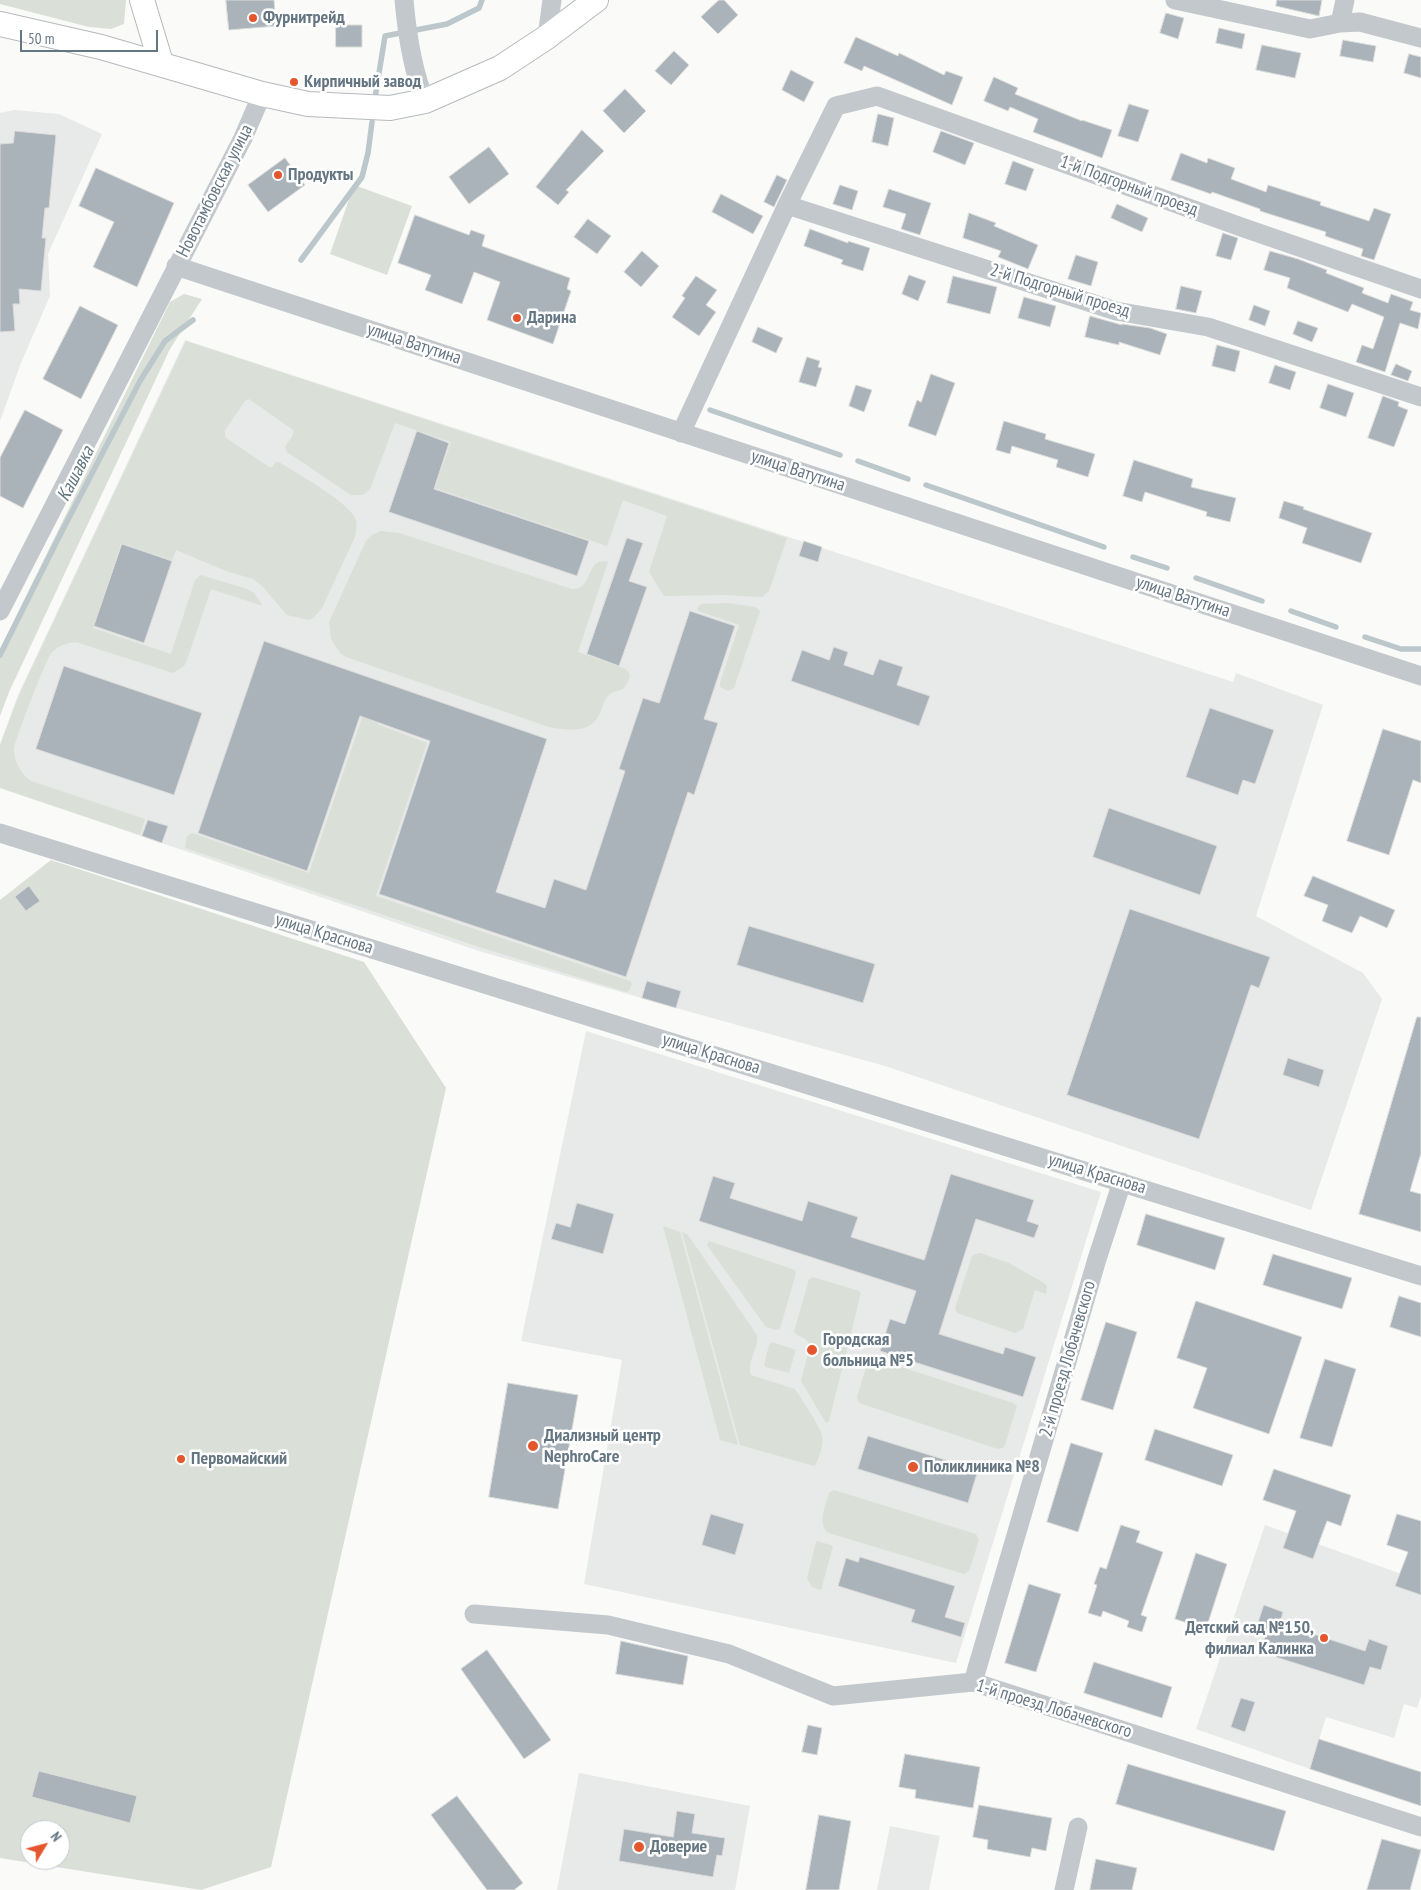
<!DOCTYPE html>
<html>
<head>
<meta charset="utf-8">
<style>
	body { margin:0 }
	#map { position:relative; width:1421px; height:1890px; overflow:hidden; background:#fafaf8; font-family:"PT Sans Narrow",sans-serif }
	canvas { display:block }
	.north { position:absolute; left:20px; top:1820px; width:50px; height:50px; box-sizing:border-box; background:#fff; border:1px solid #c1c8cd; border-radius:50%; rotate:53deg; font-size:14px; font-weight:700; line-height:20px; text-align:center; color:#657683 }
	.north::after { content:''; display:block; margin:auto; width:18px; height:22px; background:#e4572e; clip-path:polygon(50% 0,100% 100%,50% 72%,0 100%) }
	.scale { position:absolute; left:20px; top:30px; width:138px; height:22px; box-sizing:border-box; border:2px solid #657683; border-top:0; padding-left:6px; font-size:15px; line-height:18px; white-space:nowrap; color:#657683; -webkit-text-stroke:4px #fff; paint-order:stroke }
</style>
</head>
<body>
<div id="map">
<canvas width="1421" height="1890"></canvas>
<div class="north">N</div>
<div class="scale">50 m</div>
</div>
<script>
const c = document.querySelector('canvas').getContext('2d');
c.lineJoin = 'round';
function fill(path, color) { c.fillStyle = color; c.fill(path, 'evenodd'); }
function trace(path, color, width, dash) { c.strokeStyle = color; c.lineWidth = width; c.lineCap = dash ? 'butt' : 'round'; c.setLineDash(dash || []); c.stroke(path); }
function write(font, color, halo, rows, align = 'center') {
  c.font = font + ' "PT Sans Narrow",sans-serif'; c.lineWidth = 5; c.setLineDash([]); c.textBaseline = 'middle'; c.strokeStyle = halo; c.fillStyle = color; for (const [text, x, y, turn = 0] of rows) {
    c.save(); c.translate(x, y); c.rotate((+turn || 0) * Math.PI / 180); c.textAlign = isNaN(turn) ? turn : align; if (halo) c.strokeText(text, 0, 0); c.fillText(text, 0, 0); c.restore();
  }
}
fill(new Path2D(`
	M14,110L59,114L102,134L48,254L50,296L21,363L0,421V113Z
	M185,340L1233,682L1236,673L1323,705L1256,916L1363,973L1382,999L1311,1210L885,1066L676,1008L479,951L0,788V744L18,695Z
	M586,1031L1101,1192L956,1663L584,1584L622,1360L521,1341Z
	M1265,1525L1421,1581V1696L1417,1708L1404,1704L1394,1738L1326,1717L1310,1769L1196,1729Z
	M579,1773L750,1806L735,1890H557Z
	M890,1826L940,1836L929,1890H877Z`), '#e8e9e9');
fill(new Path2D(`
	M0,0H126L124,24L111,29L89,27L0,4Z
	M354,185L412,206L387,275L330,254Z
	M184,294L202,299L170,349L9,692L0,716V649L170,302Z
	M186,341L787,538L769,591L762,597L725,595L664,596L649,572L667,516L623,500L607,546L435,488L451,442L395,423L370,489L363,495H351L287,452L285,447L293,435V430L249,399L245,401L225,430V435L226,438L269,467H272L276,462H279C296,473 347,501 355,518C358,524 356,531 355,537L322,608L313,618L309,620L287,615L263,587L253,579L226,571L176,550L172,560L121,543L93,628L171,654L195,580L201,575L247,589L254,593L263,606L211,589L187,660L184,666L173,673L76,642C67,643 59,645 52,652C46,658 16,738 14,748C13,761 22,775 31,781L145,819L140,835L0,788V745L19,695Z
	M381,531L399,533L572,589C594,590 585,556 608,562L578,652L626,669L630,674C626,697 616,686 607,697C603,702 602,710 599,715C590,734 566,730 549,727L346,657L340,653L331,639L329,622L366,541L373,534Z
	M729,603L755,607L760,611L734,688L728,691L720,687V683L739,625L698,611L697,608L701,604Z
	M365,709L380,714L377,724L427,743L376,896L630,981L632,984L629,991L626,992L479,947L185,848L187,836L192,833L309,873Z
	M51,860L364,962L446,1088L271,1867L201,1890L0,1858V900ZM30,1830H60V1860H30Z
	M663,1226L680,1232L738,1445L720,1440Z
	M682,1232L688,1235L757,1335C759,1348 746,1363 751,1375L795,1389C802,1400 818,1423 822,1435C824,1443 819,1461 814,1466L740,1445Z
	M709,1241L795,1270L796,1273L780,1329L776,1330L766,1327L707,1245Z
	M980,1253L1009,1263L1044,1283L1047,1286L1046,1294L1035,1290L1023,1329L1015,1333L957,1313L955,1308L972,1256L975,1254Z
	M813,1277L859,1291L861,1293L829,1421L826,1423L801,1381L810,1345C805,1335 798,1338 794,1332L809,1279Z
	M772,1342L796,1350L789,1373L766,1367L764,1365L769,1345Z
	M873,1358L1013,1403L1017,1406L1016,1409L1005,1445L1003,1448L998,1449L859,1403L857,1397L868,1361Z
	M834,1490L976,1534L979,1540L969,1571L964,1574L829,1533C816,1524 826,1506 829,1493Z
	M818,1541L833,1546L821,1590L812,1587L807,1578L816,1542Z`), '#dadfd7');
trace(new Path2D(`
	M375,98L385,36L447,24L479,8L482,0
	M301,260L362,177L368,153L372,122
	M710,410L840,455
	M858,461L908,479
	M926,485L1104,547
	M1133,557L1167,568
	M1196,578L1262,601
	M1291,611L1336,627
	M1365,637L1401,649H1421
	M0,655L60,535L140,381L165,341L193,320`), '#bbc7cb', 5.5);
const building = new Path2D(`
	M226,0H274L276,26L229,30Z
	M719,0H724L738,15L718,34L701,17Z
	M1277,0H1322L1319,16L1276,6Z
	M1166,13L1184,18L1178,39L1160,33Z
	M336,25H362V47H336Z
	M1219,28L1245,34L1242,49L1216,43Z
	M856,37L898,56L899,53L944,75L946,71L963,77L952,105L864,66L862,71L844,63Z
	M1343,40L1376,46L1373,62L1340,56Z
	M1262,45L1301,53L1295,78L1256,70Z
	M674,51L689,65L671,85L655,71Z
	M1409,54L1421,57V78L1404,73Z
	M791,70L814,82L804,102L782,90Z
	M994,77L1018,88L1015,94L1082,121V120L1112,130L1102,158L1033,132L1038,119L1010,107L1008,111L984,101Z
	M625,89L646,111L624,133L603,111Z
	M1129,104L1149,110L1138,142L1118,136Z
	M878,114L894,118L888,146L872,142Z
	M582,130L604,151L566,190L569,192L558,205L536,187Z
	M15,131L56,135L49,208H45L42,238H46L41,291L19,289L20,304H13L15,331L0,332V144L13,143Z
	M941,131L974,143L965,165L933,152Z
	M489,147L509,174L469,204L449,177Z
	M1181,153L1207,163L1208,158L1235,168L1231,179L1266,192L1268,185L1321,202L1320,205L1369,221L1374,208L1391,214L1374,260L1361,256L1363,249L1325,236L1326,232L1260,211V209L1212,192L1211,194L1171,180Z
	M285,158L305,185L268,212L248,185Z
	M1013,161L1034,169L1026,191L1005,184Z
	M96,168L174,203L137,287L93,267L114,222L79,206Z
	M777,175L787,180L774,207L764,202Z
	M840,185L858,191L852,210L833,204Z
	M889,189L931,203L920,235L901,229L906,214L883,207Z
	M721,194L763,216L753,234L712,212Z
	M1117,204L1148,218L1142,232L1111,218Z
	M969,213L996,223L994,226L1038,245L1028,269L998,257L1001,251L963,238Z
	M415,215L469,235L471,230L485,235L482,246L570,278L567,289L571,291L553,344L487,320L500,282L474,272L462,304L425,290L431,275L398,263Z
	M588,219L611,236L597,254L574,237Z
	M810,229L848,243V241L870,248L863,271L841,264L843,260L804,246Z
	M1223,233L1238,238L1231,260L1216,256Z
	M642,251L659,266L641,287L624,272Z
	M1270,251L1298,259L1327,270L1326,273L1364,288L1362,293L1388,303L1391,294L1413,302L1410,310L1421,313L1418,329L1400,323L1385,372L1356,362L1362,345L1373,349L1384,317L1352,304L1348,312L1287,288L1290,278L1264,270Z
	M1076,255L1098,262L1091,286L1068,279Z
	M909,275L926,281L918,301L902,294Z
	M696,276L717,290L706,305L716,312L699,336L672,317L685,298L682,296Z
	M953,276L997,287L990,314L947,303Z
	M1181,286L1202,291L1196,313L1176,309Z
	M1024,297L1056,306L1050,327L1018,318Z
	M1254,305L1270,311L1265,326L1249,320Z
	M80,306L118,325L81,399L43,379Z
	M1090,316L1122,325V324L1150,328L1167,334L1160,355L1119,342V345L1085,337Z
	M1298,321L1318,328L1312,342L1293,334Z
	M758,327L783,338L776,353L752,342Z
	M1217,345L1240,351L1235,372L1212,366Z
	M807,357L820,361L818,367L822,368L816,387L799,382Z
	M1396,364L1412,371L1408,381L1391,375Z
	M1275,365L1296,372L1290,390L1269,383Z
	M931,374L955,383L936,436L908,426L917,400L921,402Z
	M1328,384L1354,393L1346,417L1320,408Z
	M856,385L872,390L864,412L849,406Z
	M1383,396L1399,402L1398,406L1408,410L1394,447L1368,438Z
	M25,410L63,430L23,508L0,496V458Z
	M1004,421L1046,434L1045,439L1095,454L1088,477L1056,467L1058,460L1012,446L1010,454L996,450Z
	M417,431L449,443L434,489L589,541L577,576L389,512Z
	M1134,460L1193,479L1191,487L1236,498L1230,522L1206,516L1207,512L1145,492L1142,502L1123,496Z
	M1284,501L1304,507L1303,509L1372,533L1361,563L1302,543L1307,528L1279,518Z
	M627,538L643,543L629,581L647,587L619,666L587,654Z
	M804,541L822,547L818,562L799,556Z
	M122,544L172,561L144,643L94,626Z
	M690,611L735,626L704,719L718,723L694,795L688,792L626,977L379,894L430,741L360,716L307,871L198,833L264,641L547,739L496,892L545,908L554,879L586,890L625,771L619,769L643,698L659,703Z
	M834,647L848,652L844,665L873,675L879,659L903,667L897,685L930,696L919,726L791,681L802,650L829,660Z
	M64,666L202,713L174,795L36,749Z
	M1210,708L1274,730L1255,784L1243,780L1238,795L1186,777Z
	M1383,729L1421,741V783L1413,780L1389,855L1347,841Z
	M1109,808L1217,846L1200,895L1093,857Z
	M148,820L168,826L162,843L142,836Z
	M1313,876L1395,910L1387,928L1360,916L1352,933L1322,921L1328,905L1304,896Z
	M29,886L40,901L26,911L15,897Z
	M1130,909L1270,957L1259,988L1251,985L1199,1139L1067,1095Z
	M749,926L875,964L863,1003L737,965Z
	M647,981L681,991L676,1008L642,998Z
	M1417,1017H1421V1153L1410,1191L1421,1194V1232L1359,1214Z
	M1288,1058L1324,1070L1319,1087L1283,1075Z
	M951,1174L1034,1200L1027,1221L1039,1225L1034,1238L976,1219L939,1334L1003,1354L1005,1347L1036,1357L1023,1397L880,1351L890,1319L905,1324L916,1291L699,1221L713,1176L735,1183L730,1198L802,1221L808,1201L858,1217L851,1237L924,1260Z
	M577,1203L614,1214L603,1254L551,1239L556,1223L570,1227Z
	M1146,1214L1225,1238L1215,1270L1137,1245Z
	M1273,1254L1352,1278L1342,1309L1263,1285Z
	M1399,1296L1421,1303V1337L1390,1327Z
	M1196,1301L1302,1337L1269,1434L1193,1408L1207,1368L1177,1358Z
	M1106,1322L1137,1332L1113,1410L1081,1400Z
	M1325,1359L1356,1369L1332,1447L1300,1438Z
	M508,1383L578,1395L558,1509L489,1497Z
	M1155,1429L1233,1455L1222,1486L1145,1460Z
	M868,1436L978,1470L968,1503L858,1469Z
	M1071,1443L1103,1453L1078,1532L1047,1522Z
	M1274,1469L1351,1495L1341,1526L1327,1521L1313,1559L1283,1548L1296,1511L1263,1500Z
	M711,1514L744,1524L735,1555L702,1545Z
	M1397,1514L1421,1521V1595L1395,1586L1408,1552L1387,1545Z
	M1121,1525L1140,1531L1136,1542L1163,1552L1141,1615L1147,1617L1142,1632L1127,1627L1129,1621L1103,1611L1101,1617L1088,1613L1097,1585L1094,1584L1100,1567L1106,1569Z
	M1196,1553L1227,1564L1206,1629L1175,1619Z
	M860,1557L955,1586L945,1617L965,1623L961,1637L911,1622L915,1610L838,1586L846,1558L858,1562Z
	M1029,1584L1061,1594L1036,1672L1005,1663Z
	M1264,1605L1283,1612L1280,1623L1365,1651L1369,1639L1388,1646L1381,1670L1370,1667L1364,1685L1260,1652L1266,1633L1256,1629Z
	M621,1641L688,1656L683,1685L616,1674Z
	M487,1650L551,1740L524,1759L461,1669Z
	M1094,1662L1172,1687L1162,1718L1084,1693Z
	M1241,1698L1255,1702L1245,1732L1231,1727Z
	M808,1725L822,1728L817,1755L802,1752Z
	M1319,1739L1421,1772V1806L1310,1769Z
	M905,1754L980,1767L973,1808L915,1798L916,1790L899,1787Z
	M1128,1764L1286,1811L1274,1851L1116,1804Z
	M39,1771L137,1796L130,1823L32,1797Z
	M457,1796L523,1883L514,1890H487L431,1815Z
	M979,1805L1052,1818L1046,1851L1032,1848L1030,1857L987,1849L988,1840L973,1837Z
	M677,1811L695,1814L692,1833L725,1838L722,1856L717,1855L713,1877L619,1861L624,1829L673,1837Z
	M819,1815L851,1821L839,1890H806Z
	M1382,1839L1421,1850L1410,1890H1367Z
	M1096,1859L1137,1868L1132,1890H1090Z`);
fill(building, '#aab3b9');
trace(building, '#dcdcda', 1);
const major = new Path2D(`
	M142,0L161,63
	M0,24L101,47L262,94L308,104L390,108L425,101L500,68L547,37L596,0`);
trace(major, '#b5babe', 26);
trace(new Path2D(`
	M404,0C407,34 412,69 425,101
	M1175,0L1310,29L1340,23L1360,22L1421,38
	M1340,23L1345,0
	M547,37L552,0
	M787,205L1116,311L1208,327L1421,397
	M176,266L1421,676
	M681,433L787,205L836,106L877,96L1244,228L1421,289
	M0,611L243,138L262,94
	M0,833L1421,1276
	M474,1614L608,1625L729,1654L833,1696L973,1682L1421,1827
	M973,1682L1097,1259L1122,1182
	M1064,1890L1078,1827`), '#c3c8cc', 19);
trace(major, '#fff', 24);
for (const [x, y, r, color] of [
	[253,18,5,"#e4572e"],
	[294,82,5,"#e4572e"],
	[278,175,5,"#e4572e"],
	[517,318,5,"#e4572e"],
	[812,1350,6,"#e4572e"],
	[533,1446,6,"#e4572e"],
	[181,1459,5,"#e4572e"],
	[913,1467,6,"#e4572e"],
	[1324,1638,5,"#e4572e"],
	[639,1847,6,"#e4572e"]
]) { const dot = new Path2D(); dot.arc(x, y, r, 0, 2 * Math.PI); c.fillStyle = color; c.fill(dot); trace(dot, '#fff', 2); }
write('bold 18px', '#657683', '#fff', [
	["Фурнитрейд",263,18],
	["Кирпичный завод",304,82],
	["Продукты",288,175],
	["Дарина",527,318],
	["Городская",823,1340],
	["больница №5",823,1361],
	["Диализный центр",544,1436],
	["NephroCare",544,1457],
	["Первомайский",191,1459],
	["Поликлиника №8",924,1467],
	["Детский сад №150,",1314,1628,"right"],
	["филиал Калинка",1314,1649,"right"],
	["Доверие",650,1847]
], 'left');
write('18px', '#657683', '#fff', [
	["1-й Подгорный проезд",1129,186,20],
	["Новотамбовская улица",215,191,-63],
	["2-й Подгорный проезд",1060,291,17],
	["улица Ватутина",414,344,18],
	["улица Ватутина",798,471,18],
	["улица Ватутина",1183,597,18],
	["улица Краснова",324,934,17],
	["улица Краснова",711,1054,17],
	["улица Краснова",1097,1174,17],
	["2-й проезд Лобачевского",1068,1359,-74],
	["1-й проезд Лобачевского",1054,1709,17]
]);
write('italic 19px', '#60757c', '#fff', [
	["Кашавка",76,474,-63]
]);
</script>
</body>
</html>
